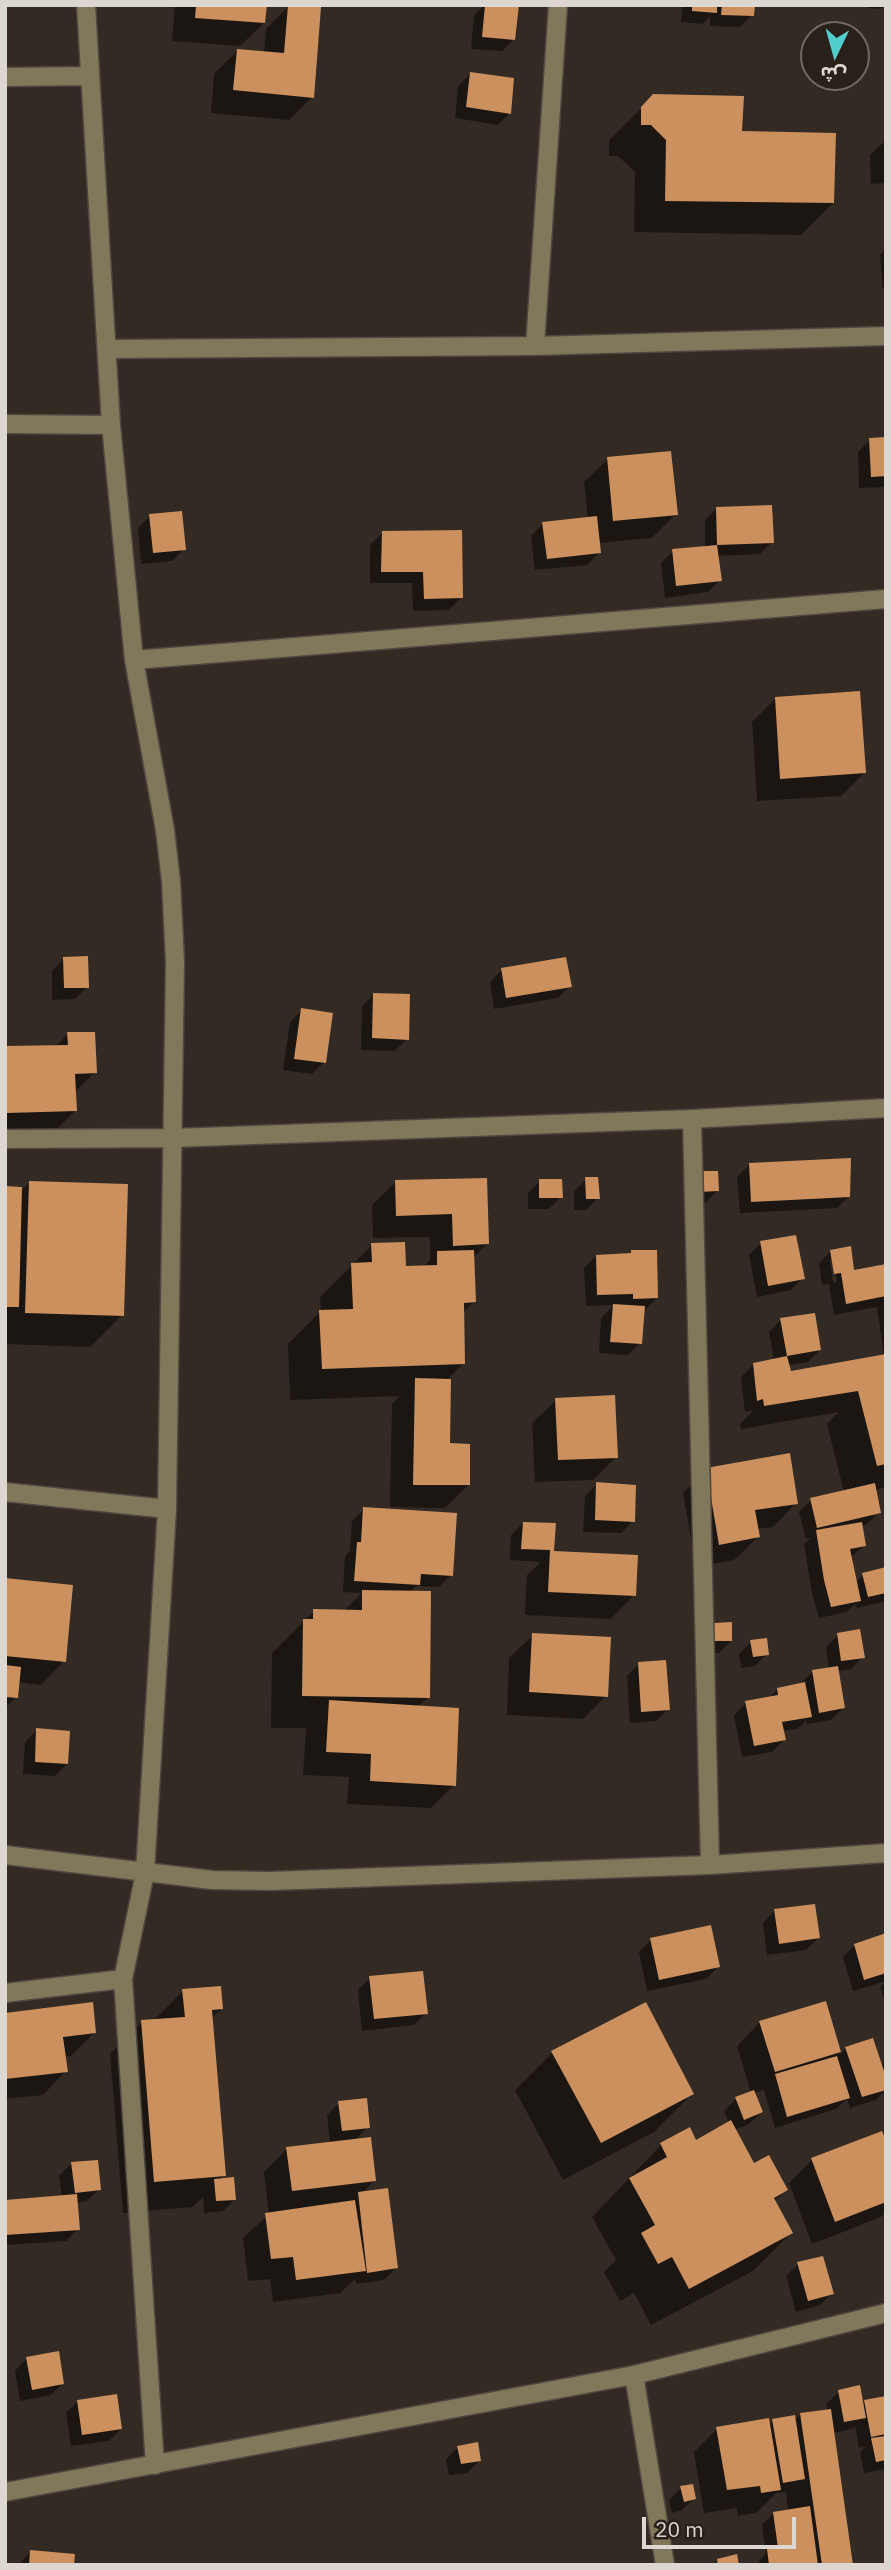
<!DOCTYPE html>
<html>
<head>
<meta charset="utf-8">
<style>
	body { margin:0 }
	#map { position:relative; width:891px; height:2570px; overflow:hidden; background:#332a23; font-family:"IBM Plex Sans","Noto Sans Arabic",sans-serif }
	canvas { display:block }
	.frame { position:absolute; inset:0; border:7px solid #ddd7d2; pointer-events:none }
	.north { position:absolute; left:800px; top:21px; width:70px; height:70px; box-sizing:border-box; background:#292019; border:2px solid #716963; border-radius:50%; rotate:185deg; font-size:19px; font-weight:700; line-height:28px; text-align:center; color:#ddd7d2 }
	.north::after { content:''; display:block; margin:auto; width:24px; height:32px; background:#52cdce; clip-path:polygon(50% 0,100% 100%,50% 72%,0 100%) }
	.scale { position:absolute; left:642px; top:2517px; width:154px; height:32px; box-sizing:border-box; border:4px solid #ddd7d2; border-top:0; padding-left:9px; font-size:21px; line-height:24px; white-space:nowrap; color:#ddd7d2; -webkit-text-stroke:5px #292019; paint-order:stroke }
</style>
</head>
<body>
<div id="map">
<canvas width="891" height="2570"></canvas>
<div class="frame"></div>
<div class="north">ش</div>
<div class="scale">20 m</div>
</div>
<script>
const c = document.querySelector('canvas').getContext('2d');
c.lineJoin = 'round';
function fill(path, color) { c.fillStyle = color; c.fill(path, 'evenodd'); }
function trace(path, color, width, dash) { c.strokeStyle = color; c.lineWidth = width; c.lineCap = dash ? 'butt' : 'round'; c.setLineDash(dash || []); c.stroke(path); }
fill(new Path2D(`
	M175,5H265L264,23L240,46L172,41Z
	M484,5L517,6L514,39L502,51L471,49L474,15Z
	M682,5H753L752,15L740,27L710,26V16L703,24L681,22Z
	M869,5H884L881,9L868,8Z
	M289,6L312,97L289,120L211,113L214,74L237,51L264,53L266,29Z
	M470,74L510,113L498,125L455,118L458,86Z
	M654,96L741,132L833,203L801,235L634,232L635,172L618,156H609V140Z
	M886,140V183L871,184L870,155Z
	M886,249V289H883L880,255Z
	M886,439V487L859,488L858,452L870,440Z
	M608,459L676,514L652,538L598,543L599,553L587,565L535,570L531,536L543,524L588,518L584,482Z
	M717,508L772,542L760,554L717,556L720,580L708,592L665,598L661,563L673,551L705,548V520Z
	M150,516L184,549L172,561L141,564L138,528Z
	M382,533L461,598L449,610L413,611L412,583H370V545Z
	M775,699L864,773L841,796L757,801L752,722Z
	M64,959L87,987L75,999L52,1000V971Z
	M502,970L570,986L558,998L494,1009L490,982Z
	M374,994L407,1039L395,1051L361,1050L362,1006Z
	M302,1010L324,1062L312,1074L283,1070L290,1022Z
	M68,1034L95,1072L74,1093L75,1111L52,1134L5,1135V1048L55,1047Z
	M749,1165L849,1196L837,1208L740,1213L737,1177Z
	M698,1172L717,1191L705,1203H687Z
	M586,1179L598,1198L586,1210H574V1191Z
	M485,1180L487,1244L472,1259L474,1301L463,1313L464,1363L446,1381L448,1444L468,1485L445,1508L390,1507L392,1404L399,1396L290,1400L288,1344L321,1311L320,1297L372,1245L404,1268L423,1267L430,1260V1237L373,1238L372,1205L396,1182Z
	M540,1181L561,1197L549,1209H528V1193Z
	M29,1183L122,1315L90,1347L5,1344V1188L21,1192Z
	M761,1243L803,1278L791,1290L757,1297L749,1255Z
	M831,1251L853,1272L886,1266V1487L875,1490L879,1512L867,1524L861,1526L864,1546L850,1558L856,1582L863,1575L886,1569V1601L857,1608L855,1604L847,1612L819,1618L812,1593L804,1544L811,1538L806,1539L799,1512L811,1500L844,1492L827,1424L839,1412L741,1429L740,1424L754,1410L745,1412L741,1377L754,1364L774,1360L769,1332L781,1320L820,1350L808,1362L787,1365L789,1376L884,1356L877,1307L834,1315L829,1284L822,1285L819,1263ZM830,1259H833L837,1282L833,1283Z
	M631,1252L657,1298L645,1310L640,1343L628,1355L599,1353L601,1318L614,1305L586,1306L584,1268L596,1256L628,1255Z
	M556,1400L616,1457L593,1480L535,1482L532,1423Z
	M706,1469L796,1503L773,1527L757,1529L758,1537L734,1560L696,1567L683,1493Z
	M597,1484L633,1521L621,1533L583,1532L585,1496Z
	M364,1509L451,1575L439,1587L416,1586L410,1592L428,1697L418,1707L454,1785L431,1808L347,1804L349,1777L303,1775L306,1728H271L272,1653L314,1611H344L362,1593L343,1592L345,1556L350,1551L352,1521Z
	M523,1523L554,1524L552,1552L634,1595L611,1619L525,1615L527,1575L541,1562L510,1560L511,1535Z
	M5,1580L64,1661L41,1685L18,1682L16,1697L7,1706L5,1752Z
	M715,1624L731,1641L719,1653H703V1636Z
	M533,1635L606,1696L583,1719L507,1715L509,1658Z
	M838,1635L863,1657L851,1669L837,1671L843,1708L831,1720L807,1724L806,1720L798,1729L782,1731L784,1740L772,1752L742,1757L734,1715L746,1703L769,1698L778,1689L800,1684L812,1672L829,1669L826,1647Z
	M751,1642L767,1654L755,1666L741,1668L739,1654Z
	M639,1664L668,1709L656,1721L630,1723L627,1676Z
	M37,1730L67,1764L55,1776L23,1774L25,1742Z
	M775,1910L818,1938L806,1950L767,1955L763,1923Z
	M886,1935V1981L853,1991L843,1957L855,1945Z
	M651,1940L718,1967L706,1979L647,1991L639,1952Z
	M370,1978L426,2013L414,2025L362,2031L358,1990Z
	M886,1982V2004L880,1987Z
	M183,1991L222,2008L211,2019L224,2175L220,2180L235,2199L223,2211L204,2213L203,2197L192,2207L123,2213L110,2054L142,2022L153,2021Z
	M824,2003L840,2054L846,2048L880,2066L886,2060V2090L876,2100L850,2108L847,2099L836,2109L775,2128L764,2090L753,2093L761,2112L749,2124L734,2130L754,2166L786,2190L774,2202L791,2233L753,2271L651,2325L634,2293L620,2301L604,2272L616,2260L592,2217L661,2145L689,2129L696,2142L729,2123L724,2111L736,2099L751,2093L737,2046L760,2022Z
	M5,2015L94,2033L71,2056L64,2057L66,2071L43,2095L5,2099Z
	M552,2053L692,2094L654,2132L563,2180L515,2090Z
	M339,2103L368,2127L354,2141L374,2181L362,2193L396,2268L384,2280L356,2284L355,2279L340,2293L273,2302L270,2279L248,2281L243,2238L269,2214L264,2172L287,2149L330,2144L327,2115Z
	M886,2146V2212L881,2217L812,2244L789,2183L812,2160Z
	M71,2164L99,2189L87,2201L76,2203L78,2229L66,2241L5,2245V2201L62,2197L59,2176Z
	M798,2264L832,2293L820,2305L796,2312L786,2276Z
	M27,2358L63,2383L51,2395L20,2401L15,2371Z
	M839,2392L862,2405L865,2402L886,2398V2469L864,2473L860,2452L866,2446L859,2448L855,2426L852,2429L833,2433L850,2565H756L766,2553L762,2525L774,2513L788,2511L786,2492L776,2493L756,2513L738,2516L737,2508L704,2513L694,2452L717,2429L769,2425L773,2420L794,2421L801,2414L828,2411L826,2404Z
	M78,2401L121,2429L109,2441L71,2446L66,2413Z
	M458,2447L479,2461L467,2473L449,2475L446,2459Z
	M681,2488L694,2498L682,2510L672,2513L669,2500Z
	M31,2551L72,2565H18Z`), '#0007');
fill(new Path2D(`
	M196,5H267L265,23L195,18Z
	M288,5L321,7L314,98L233,90L237,49L284,53Z
	M485,5H519L515,40L482,37Z
	M692,5H717V13L692,11Z
	M722,5H755L754,16L721,15Z
	M470,72L514,78L511,114L466,107Z
	M653,94L744,96L742,131L836,133L834,203L665,201L666,140L651,125H641V107Z
	M886,437V476L871,477L869,438Z
	M671,451L678,515L613,521L607,457Z
	M772,505L774,543L717,545L716,507Z
	M182,511L186,550L153,553L149,514Z
	M597,516L601,553L547,559L542,522Z
	M462,530L463,598L424,599L423,572H381L382,531Z
	M717,545L722,581L676,586L672,549Z
	M860,691L866,773L780,779L775,697Z
	M88,956L89,988H64L63,957Z
	M566,957L572,987L506,998L501,968Z
	M373,993L410,994L409,1040L372,1038Z
	M301,1008L333,1013L326,1063L294,1059Z
	M67,1032H95L97,1073L75,1074L77,1111L7,1113L5,1046L68,1045Z
	M851,1158L850,1197L751,1202L749,1163Z
	M698,1171H718L719,1191L698,1192Z
	M585,1177H598L600,1199H586Z
	M487,1178L489,1244L453,1246L452,1214L396,1216L395,1180Z
	M539,1179H562L563,1198H539Z
	M29,1181L128,1184L124,1316L25,1313Z
	M5,1186L22,1187L19,1307H5Z
	M796,1235L805,1279L768,1286L760,1241Z
	M405,1242L406,1266L437,1265V1251L474,1250L476,1302L464,1303L465,1364L322,1369L319,1310L353,1309L351,1263L372,1262L371,1243Z
	M851,1246L854,1270L886,1264V1296L846,1304L841,1273L834,1274L830,1250Z
	M631,1250H657L658,1298L633,1299V1294L597,1295L596,1255L631,1253Z
	M613,1304L645,1306L642,1344L610,1342Z
	M815,1313L821,1350L787,1356L791,1371L886,1354V1464L877,1466L858,1391L764,1406L763,1399L757,1401L753,1363L787,1356L780,1318Z
	M415,1378L451,1379L450,1443L470,1444V1485H413Z
	M615,1395L618,1458L558,1460L555,1398Z
	M790,1453L798,1504L755,1510L760,1537L719,1545L706,1468Z
	M596,1482L636,1485L635,1522L595,1520Z
	M875,1483L881,1513L817,1528L810,1498Z
	M363,1507L457,1513L453,1576L421,1574L420,1585L354,1581L357,1542H361Z
	M523,1522L556,1523L554,1551L638,1555L636,1596L548,1592L550,1550L521,1549Z
	M862,1522L866,1546L850,1549L861,1601L831,1607L824,1580L816,1530Z
	M886,1567V1593L868,1597L862,1573Z
	M5,1578L73,1585L66,1662L5,1656Z
	M362,1590L431,1591L430,1698L302,1696L303,1619H313V1609L362,1610Z
	M732,1622V1641H714V1623Z
	M860,1629L865,1658L841,1661L837,1633Z
	M532,1633L611,1637L608,1697L529,1692Z
	M767,1638L769,1655L753,1657L750,1640Z
	M666,1660L670,1710L641,1712L638,1662Z
	M5,1665L21,1667L18,1698L5,1697Z
	M838,1666L845,1708L819,1713L812,1670Z
	M805,1682L812,1717L782,1722L786,1740L754,1746L745,1701L778,1695L777,1688Z
	M329,1700L459,1708L456,1786L370,1781L371,1754L326,1752Z
	M36,1728L70,1731L68,1764L35,1762Z
	M815,1904L820,1938L779,1944L774,1909Z
	M711,1925L720,1967L659,1980L650,1938Z
	M886,1933V1973L864,1980L854,1944Z
	M423,1971L428,2014L374,2019L369,1976Z
	M221,1986L223,2009L212,2010L226,2176L154,2182L141,2020L185,2017L182,1989Z
	M826,2001L841,2052L775,2072L759,2021Z
	M93,2002L96,2033L63,2037L68,2072L5,2079V2013Z
	M646,2002L694,2094L601,2143L551,2051Z
	M873,2038L886,2077V2090L862,2097L845,2047Z
	M837,2056L850,2098L787,2117L775,2074Z
	M754,2090L763,2112L744,2120L735,2097Z
	M367,2098L370,2128L342,2131L338,2101Z
	M731,2120L754,2163L769,2155L788,2190L774,2198L793,2233L689,2289L672,2257L658,2264L641,2233L655,2225L629,2178L667,2157L660,2143L690,2127L696,2140Z
	M882,2131L886,2141V2202L835,2222L811,2158Z
	M371,2137L376,2181L292,2191L286,2147Z
	M98,2160L101,2190L75,2193L71,2162Z
	M234,2177L236,2200L216,2201L214,2179Z
	M388,2188L398,2268L367,2273L358,2192Z
	M77,2194L80,2230L5,2235V2200Z
	M355,2200L366,2271L296,2280L293,2257L271,2259L265,2213Z
	M823,2256L834,2294L808,2301L797,2262Z
	M59,2351L64,2384L32,2390L26,2357Z
	M860,2385L866,2418L844,2422L838,2390Z
	M117,2394L122,2429L82,2435L77,2400Z
	M886,2396V2434L871,2437L864,2400Z
	M831,2409L853,2565H822L800,2413Z
	M795,2415L805,2479L783,2483L772,2419Z
	M769,2418L781,2490L761,2493L760,2486L727,2490L716,2427Z
	M886,2436V2460L876,2462L871,2438Z
	M478,2442L481,2461L461,2464L457,2446Z
	M693,2484L696,2499L684,2502L680,2486Z
	M810,2506L818,2565H769L767,2549L778,2548L773,2512Z
	M30,2550L75,2554L74,2565H29Z
	M737,2554L739,2565H718L717,2559Z`), '#cb905e');
const minor = new Path2D(`
	M86,5L111,425L134,660L165,830L171,881L175,962L167,1509L145,1873L123,1979L155,2465
	M5,77L89,76
	M535,346L558,5
	M107,349L535,346L886,336
	M5,424L111,425
	M134,660L886,599
	M692,1119L710,1865
	M5,1139L173,1138L692,1119L886,1108
	M5,1492L167,1509
	M5,1855L212,1880L270,1881L710,1865L886,1853
	M5,1993L123,1979
	M634,2375L665,2565
	M5,2492L634,2375L886,2313`);
trace(minor, '#4e463f', 21);
trace(minor, '#81785b', 18);
</script>
</body>
</html>
